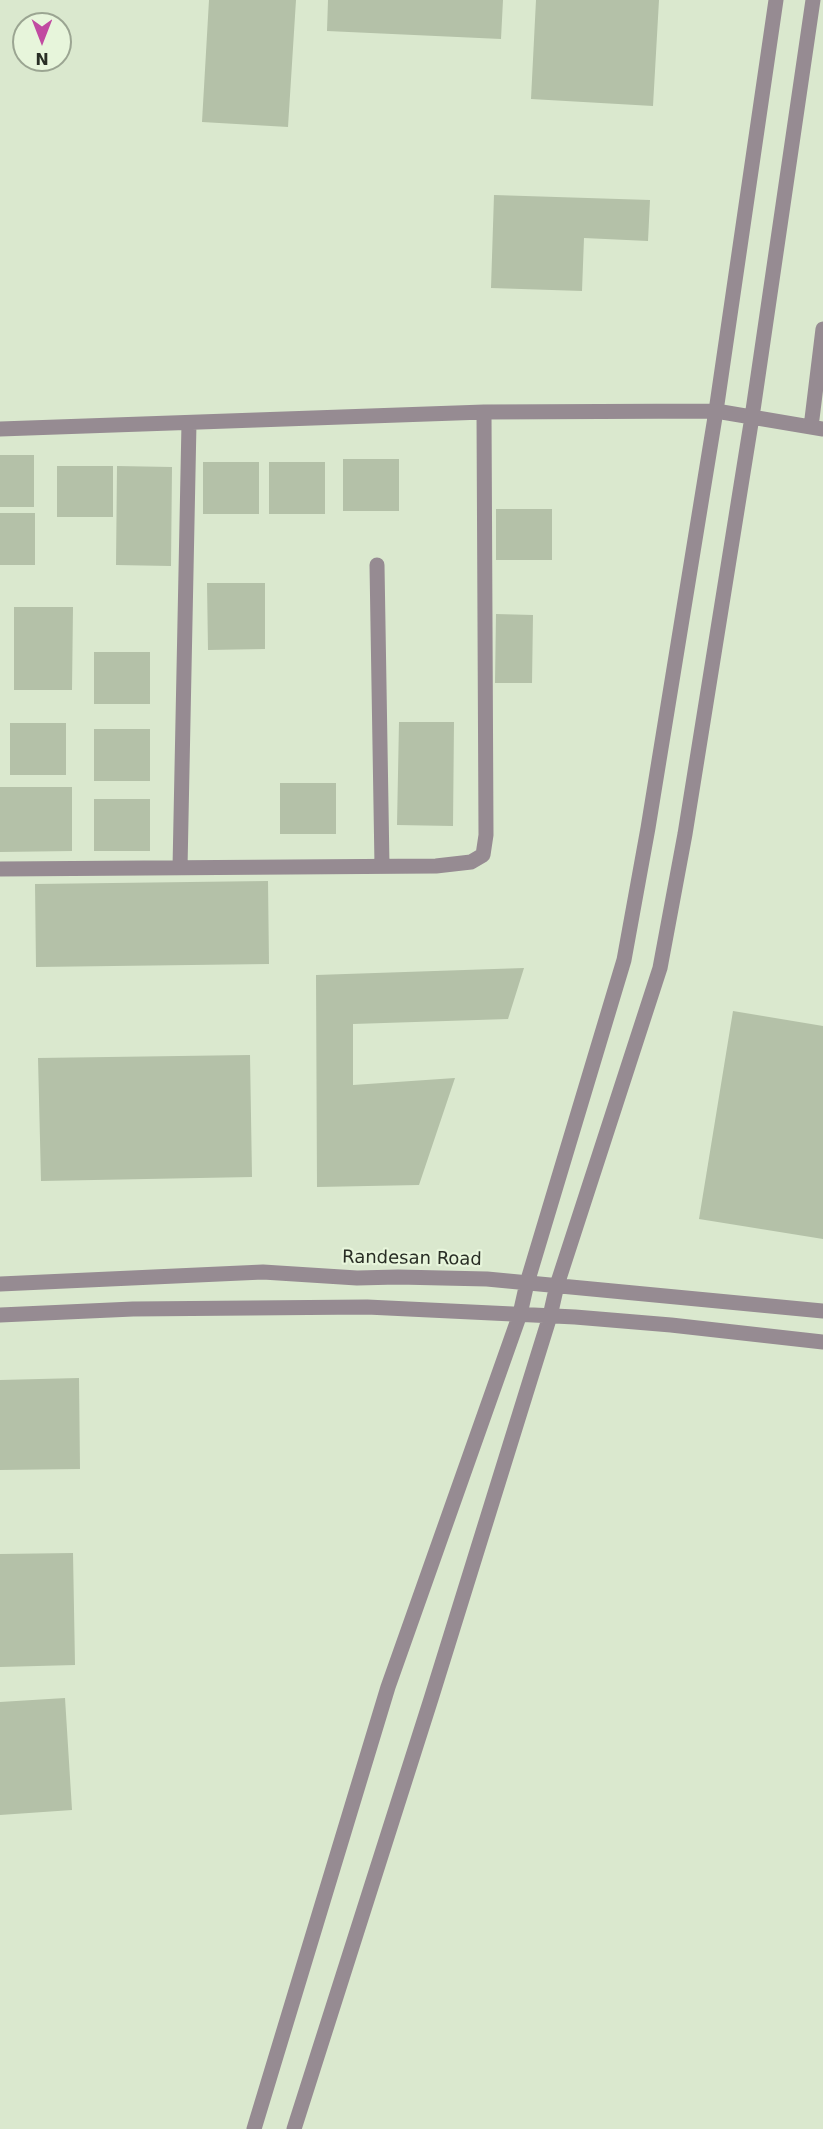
<!DOCTYPE html>
<html>
<head>
<meta charset="utf-8">
<style>
	body { margin:0 }
	#map { position:relative; width:823px; height:2129px; overflow:hidden; background:#dae8ce; font-family:"DejaVu Sans",sans-serif }
	canvas { display:block }
	.north { position:absolute; left:12px; top:12px; width:60px; height:60px; box-sizing:border-box; background:#e7f5db; border:2px solid #9ba592; border-radius:50%; rotate:180deg; font-size:16px; font-weight:700; line-height:24px; text-align:center; color:#292e25 }
	.north::after { content:''; display:block; margin:auto; width:21px; height:27px; background:#c14aa1; clip-path:polygon(50% 0,100% 100%,50% 72%,0 100%) }
</style>
</head>
<body>
<div id="map">
<canvas width="823" height="2129"></canvas>
<div class="north">N</div>
</div>
<script>
const c = document.querySelector('canvas').getContext('2d');
c.lineJoin = 'round';
function fill(path, color) { c.fillStyle = color; c.fill(path, 'evenodd'); }
function trace(path, color, width, dash) { c.strokeStyle = color; c.lineWidth = width; c.lineCap = dash ? 'butt' : 'round'; c.setLineDash(dash || []); c.stroke(path); }
function write(font, color, halo, rows, align = 'center') {
  c.font = font + ' "DejaVu Sans",sans-serif'; c.lineWidth = 4.5; c.setLineDash([]); c.textBaseline = 'middle'; c.strokeStyle = halo; c.fillStyle = color; for (const [text, x, y, turn = 0] of rows) {
    c.save(); c.translate(x, y); c.rotate((+turn || 0) * Math.PI / 180); c.textAlign = isNaN(turn) ? turn : align; if (halo) c.strokeText(text, 0, 0); c.fillText(text, 0, 0); c.restore();
  }
}
fill(new Path2D(`
	M209,0H296L288,127L202,122Z
	M328,0H503L501,39L327,31Z
	M536,0H659L653,106L531,99Z
	M494,195L650,200L648,241L584,238L582,291L491,288Z
	M0,455H34V507H0Z
	M343,459H399V511H343Z
	M203,462H259V514H203Z
	M269,462H325V514H269Z
	M57,466H113V517H57Z
	M117,466L172,467L171,566L116,565Z
	M496,509H552V560H496Z
	M0,513H35V565H0Z
	M207,583H265V649L208,650Z
	M14,607H73L72,690H14Z
	M496,614L533,615L532,683H495Z
	M94,652H150V704H94Z
	M399,722H454L453,826L397,825Z
	M10,723H66V775H10Z
	M94,729H150V781H94Z
	M280,783H336V834H280Z
	M0,787H72V851L0,852Z
	M94,799H150V851H94Z
	M268,881L269,964L36,967L35,884Z
	M524,968L508,1019L353,1024V1085L455,1078L419,1185L317,1187L316,975Z
	M733,1011L823,1026V1239L699,1219Z
	M250,1055L252,1177L41,1181L38,1058Z
	M79,1378L80,1469L0,1470V1380Z
	M73,1553L75,1665L0,1667V1554Z
	M65,1698L72,1810L0,1815V1702Z`), '#b4c1a8');
trace(new Path2D(`
	M811,427L823,329
	M0,429L484,412L716,411L823,429
	M377,565L382,866
	M180,868L189,423
	M0,869L436,866L471,862L483,855L486,835L484,412
	M0,1284L263,1272L357,1278L398,1277L487,1279L823,1311
	M0,1315L133,1309L367,1307L575,1317L671,1325L823,1342
	M254,2129L388,1687L520,1314L527,1283L624,960L648,828L716,411L776,0
	M294,2129L431,1699L550,1316L557,1285L660,968L685,834L752,417L813,0`), '#968b92', 15);
write('18px', '#292e25', '#e7f5db', [
	["Randesan Road",412,1259,1]
]);
</script>
</body>
</html>
